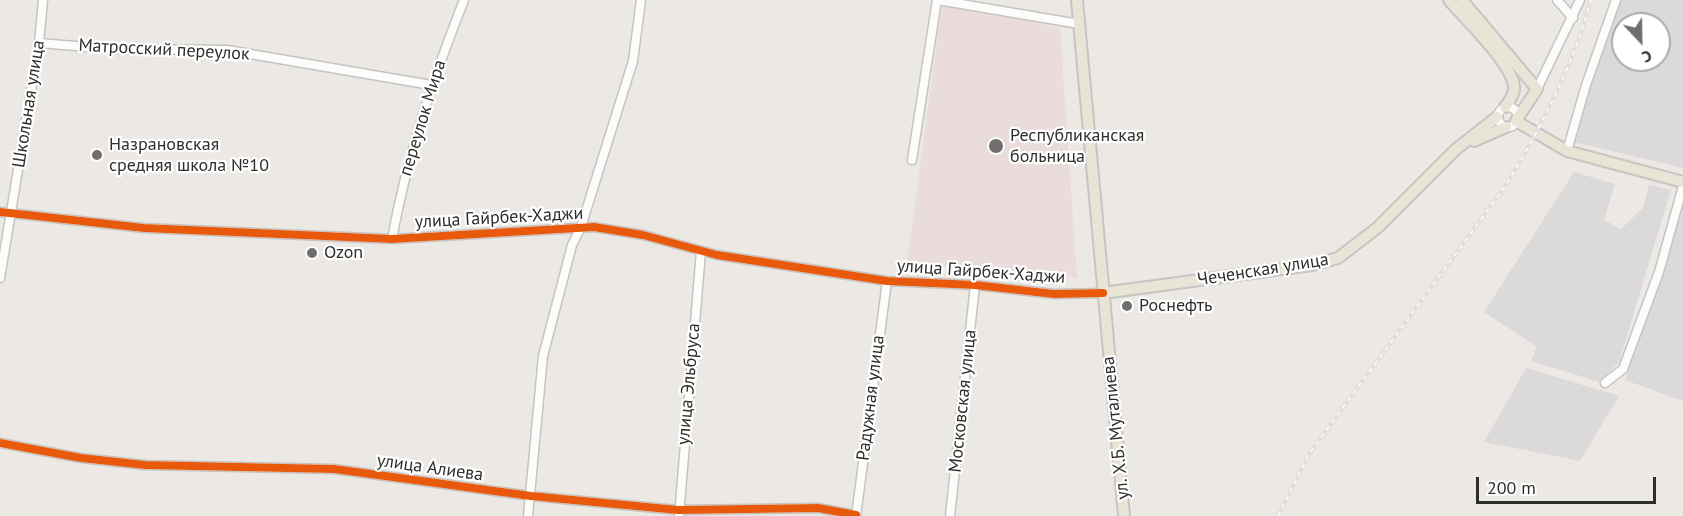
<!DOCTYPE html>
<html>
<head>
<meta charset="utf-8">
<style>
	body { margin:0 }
	#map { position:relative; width:1683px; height:516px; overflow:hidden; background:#ece8e4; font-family:"PT Sans",sans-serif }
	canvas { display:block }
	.north { position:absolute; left:1611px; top:12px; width:60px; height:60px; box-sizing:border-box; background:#fff; border:2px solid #ababab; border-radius:50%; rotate:158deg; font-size:16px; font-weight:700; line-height:24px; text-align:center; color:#2e2e2e }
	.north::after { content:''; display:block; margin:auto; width:21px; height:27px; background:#706f6e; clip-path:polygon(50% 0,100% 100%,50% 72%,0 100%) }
	.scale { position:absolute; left:1476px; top:477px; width:180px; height:27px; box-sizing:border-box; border:3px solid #2e2e2e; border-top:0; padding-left:8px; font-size:18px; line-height:21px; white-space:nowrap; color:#2e2e2e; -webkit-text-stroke:4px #fff; paint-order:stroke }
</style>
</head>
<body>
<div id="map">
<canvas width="1683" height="516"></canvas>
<div class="north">С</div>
<div class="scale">200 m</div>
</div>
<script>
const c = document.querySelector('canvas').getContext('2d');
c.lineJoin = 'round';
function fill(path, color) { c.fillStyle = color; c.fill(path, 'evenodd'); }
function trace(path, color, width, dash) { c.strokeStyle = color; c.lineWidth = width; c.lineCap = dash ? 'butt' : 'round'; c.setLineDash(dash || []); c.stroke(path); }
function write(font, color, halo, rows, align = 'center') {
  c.font = font + ' "PT Sans",sans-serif'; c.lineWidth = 4.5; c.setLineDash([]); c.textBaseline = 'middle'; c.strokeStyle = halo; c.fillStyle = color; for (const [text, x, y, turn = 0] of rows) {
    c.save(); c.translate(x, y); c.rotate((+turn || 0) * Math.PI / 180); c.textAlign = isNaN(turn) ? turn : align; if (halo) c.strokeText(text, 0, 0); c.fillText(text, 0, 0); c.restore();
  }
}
fill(new Path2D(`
	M1611,0H1683V168L1574,142ZM1623,24H1659V60H1623Z
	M1574,172L1615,184L1604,220L1621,229L1643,208L1649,185L1671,190L1619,362L1600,382L1531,361L1537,347L1484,312Z
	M1683,191V401L1625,380Z
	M1526,368L1619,396L1580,461L1484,442Z`), '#dcd9db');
fill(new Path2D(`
	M942,4L1060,28L1077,278L907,263Z`), '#e9dcdb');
const minor = new Path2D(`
	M938,0L1079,24
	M1557,0L1573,18
	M39,43L112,49L227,50L431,85
	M1537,89L1580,0
	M1498 117a10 10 0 1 1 20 0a10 10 0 1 1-20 0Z
	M1567,151L1586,85L1616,0
	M912,160L937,0
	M0,212L144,228L392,239L594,227L643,235L717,255L887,281L975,285L1054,294L1103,293
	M392,239C407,156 433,79 464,0
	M0,278L39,43L43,0
	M1605,383L1623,369L1659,272L1683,186
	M0,443L81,458L145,465L334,469L531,496L678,510L818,508L856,515
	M528,516L543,356L572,245L581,227L633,61L641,0
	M679,516L701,251
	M856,516L887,281
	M950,516L975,285`);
const major = new Path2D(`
	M1077,0L1124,516
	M1449,0C1463,17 1517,68 1514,90C1513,96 1508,103 1505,107
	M1462,0L1537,89
	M1517,119L1537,89
	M1516,121L1567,151L1683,182
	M1474,141L1506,127
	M1103,293L1312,265L1338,258L1377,228L1455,150L1497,117`);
trace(minor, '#c5c4c5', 11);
trace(major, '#c6c5c4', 14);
trace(minor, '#fcfcfb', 8);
trace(major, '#e8e4d6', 10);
const rail = new Path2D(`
	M1278,516L1309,454L1504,188C1540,130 1573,66 1591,0`);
trace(rail, '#dfdfe1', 4);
trace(rail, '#fff', 1.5, [4.5]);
trace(new Path2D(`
	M0,212L144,228L392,239L594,227L643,235L717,255L887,281L975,285L1054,294L1103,293
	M0,443L81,458L145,465L334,469L531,496L678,510L818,508L856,515`), '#e8590c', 8);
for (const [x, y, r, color] of [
	[996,146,8,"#706f6e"],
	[97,155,6,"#706f6e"],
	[312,253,6,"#706f6e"],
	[1127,306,6,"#706f6e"]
]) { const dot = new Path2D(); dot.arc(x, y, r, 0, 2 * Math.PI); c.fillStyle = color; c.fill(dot); trace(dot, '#fff', 2); }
write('18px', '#2e2e2e', '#fff', [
	["Матросский переулок",164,50,3],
	["Школьная улица",29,104,-81],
	["переулок Мира",423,118,-73],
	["улица Гайрбек-Хаджи",499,218,-3],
	["Чеченская улица",1263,270,-9],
	["улица Гайрбек-Хаджи",981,272,4],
	["улица Эльбруса",689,384,-85],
	["Радужная улица",871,398,-83],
	["Московская улица",963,401,-84],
	["ул. Х.Б. Муталиева",1116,428,-96],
	["улица Алиева",430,468,8]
]);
write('18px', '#2e2e2e', '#fff', [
	["Республиканская",1010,136],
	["больница",1010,157],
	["Назрановская",109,145],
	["средняя школа №10",109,166],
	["Ozon",324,253],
	["Роснефть",1139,306]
], 'left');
</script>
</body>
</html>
